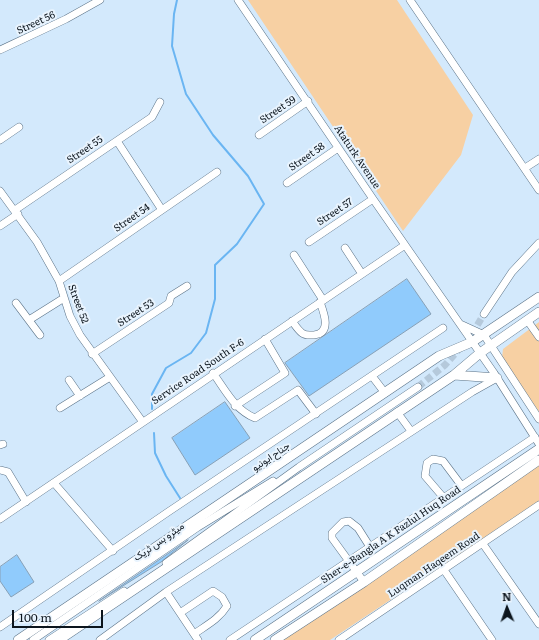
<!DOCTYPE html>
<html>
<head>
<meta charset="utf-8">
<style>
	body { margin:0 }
	#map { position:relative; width:539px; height:640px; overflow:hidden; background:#d3e9fc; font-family:Literata,serif }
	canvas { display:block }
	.north { position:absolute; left:487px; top:588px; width:40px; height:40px; -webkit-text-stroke:3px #e9f4fe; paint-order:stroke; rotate:358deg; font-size:11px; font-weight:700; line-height:16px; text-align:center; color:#0c151d }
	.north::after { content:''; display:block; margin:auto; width:14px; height:18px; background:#0c151d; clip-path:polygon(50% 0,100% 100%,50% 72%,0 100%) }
	.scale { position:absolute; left:12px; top:610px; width:91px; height:18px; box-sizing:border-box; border:2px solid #0c151d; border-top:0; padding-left:5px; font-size:12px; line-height:14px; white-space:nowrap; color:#0c151d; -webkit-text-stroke:3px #e9f4fe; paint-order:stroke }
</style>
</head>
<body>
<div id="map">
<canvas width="539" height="640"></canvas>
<div class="north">N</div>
<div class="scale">100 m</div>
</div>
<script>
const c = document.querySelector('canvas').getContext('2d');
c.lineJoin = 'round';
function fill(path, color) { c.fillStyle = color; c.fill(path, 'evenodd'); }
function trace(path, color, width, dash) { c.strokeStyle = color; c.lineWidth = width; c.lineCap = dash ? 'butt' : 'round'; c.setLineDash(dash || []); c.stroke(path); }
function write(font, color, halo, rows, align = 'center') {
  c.font = font + ' Literata,Vazirmatn,serif'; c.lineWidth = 4; c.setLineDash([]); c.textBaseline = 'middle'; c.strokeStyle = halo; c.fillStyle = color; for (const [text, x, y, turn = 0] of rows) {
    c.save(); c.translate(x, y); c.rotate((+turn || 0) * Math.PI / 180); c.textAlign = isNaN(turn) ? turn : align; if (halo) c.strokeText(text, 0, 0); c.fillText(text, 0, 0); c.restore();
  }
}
fill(new Path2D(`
	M248,0H397L473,115L461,155L403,231Z
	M539,322V412L502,358L503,349Z
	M539,460V501L330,640H276Z`), '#f7d0a3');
trace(new Path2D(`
	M152,409V394L166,368L191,353L206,333L215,299V265L237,244L264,204L248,176L213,135L186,94L172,46L174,14L177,0
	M154,433L155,453L166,476L180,498`), '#6ab5f2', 2);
const building = new Path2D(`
	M407,279L431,314L309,396L285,363Z
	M225,402L250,438L195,475L172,438Z
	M188,540L161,562L99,601Z
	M17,555L34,582L11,597L0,581V567Z`);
fill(building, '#90cbfc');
trace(building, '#87a0b6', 1);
trace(new Path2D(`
	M472,334L484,314
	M418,387L445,365L461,347`), '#b5c9db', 7, [7, 3.5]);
const minor = new Path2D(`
	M238,0L373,199L494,373L539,444
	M410,0L539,190
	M0,50L66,19L100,0
	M259,135L308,101
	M0,140L19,127
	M117,141L162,210
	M525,168L539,159
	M287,183L338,148
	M0,191L37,242L59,281L70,316L80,335L142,421
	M15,210L152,117L160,102
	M0,226L18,214
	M309,242L373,199
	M345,248L362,274
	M294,255L323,300
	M59,281L217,172
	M16,303L40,335
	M484,314L512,272L539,243
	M29,320L64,298
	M527,320L539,337
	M292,321C295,325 298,330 302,333C306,336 309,335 314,335C332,333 324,313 320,302
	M460,324L484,335L539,419
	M92,354L169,303L171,296L187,286
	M213,373C226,391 235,410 255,418L298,390L316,414
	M372,376L385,393
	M69,380L80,396
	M235,406L285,373L265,339
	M60,408L110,377
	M397,412L411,431
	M0,445L3,444
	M0,470L8,472L26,502
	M54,483L113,551
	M443,497L425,476L427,463L433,459L443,461L461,485
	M0,519L405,245
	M483,544L539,624
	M166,563L299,467L418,387
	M444,570L492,640
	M364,582L332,538V533L343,522L349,521L358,528L370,547
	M166,592L198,640
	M180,613L213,591L222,597L227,606C219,619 207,625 194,634
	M0,627L168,512L443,328
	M33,640L198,527L273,481
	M49,640L124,591
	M100,640L166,592L472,392L497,378
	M230,640L535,437
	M339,640L539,505`);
const major = new Path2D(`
	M454,375L497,378
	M18,640L439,356L472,342L539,297
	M59,640L454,375L480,353L539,312
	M255,640L539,449
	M275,640L364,582L539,460`);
trace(minor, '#5a7287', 8);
trace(major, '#5a7287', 10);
trace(minor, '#fff', 7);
trace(major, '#fff', 9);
write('10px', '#0c151d', '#e9f4fe', [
	["Street 56",36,23,-25],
	["Street 59",278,110,-34],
	["Street 55",85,150,-34],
	["Street 58",307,157,-35],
	["Ataturk Avenue",357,157,56],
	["Street 57",335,212,-34],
	["Street 54",132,218,-35],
	["Street 52",78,304,69],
	["Street 53",136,313,-33],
	["Service Road South F-6",198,372,-34],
	["جناح ایونیو",271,457,-34],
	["Sher-e-Bangla A K Fazlul Huq Road",391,535,-34],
	["میٹرو بس ٹریک",159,542,-35],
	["Luqman Haqeem Road",434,565,-34]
]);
</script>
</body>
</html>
